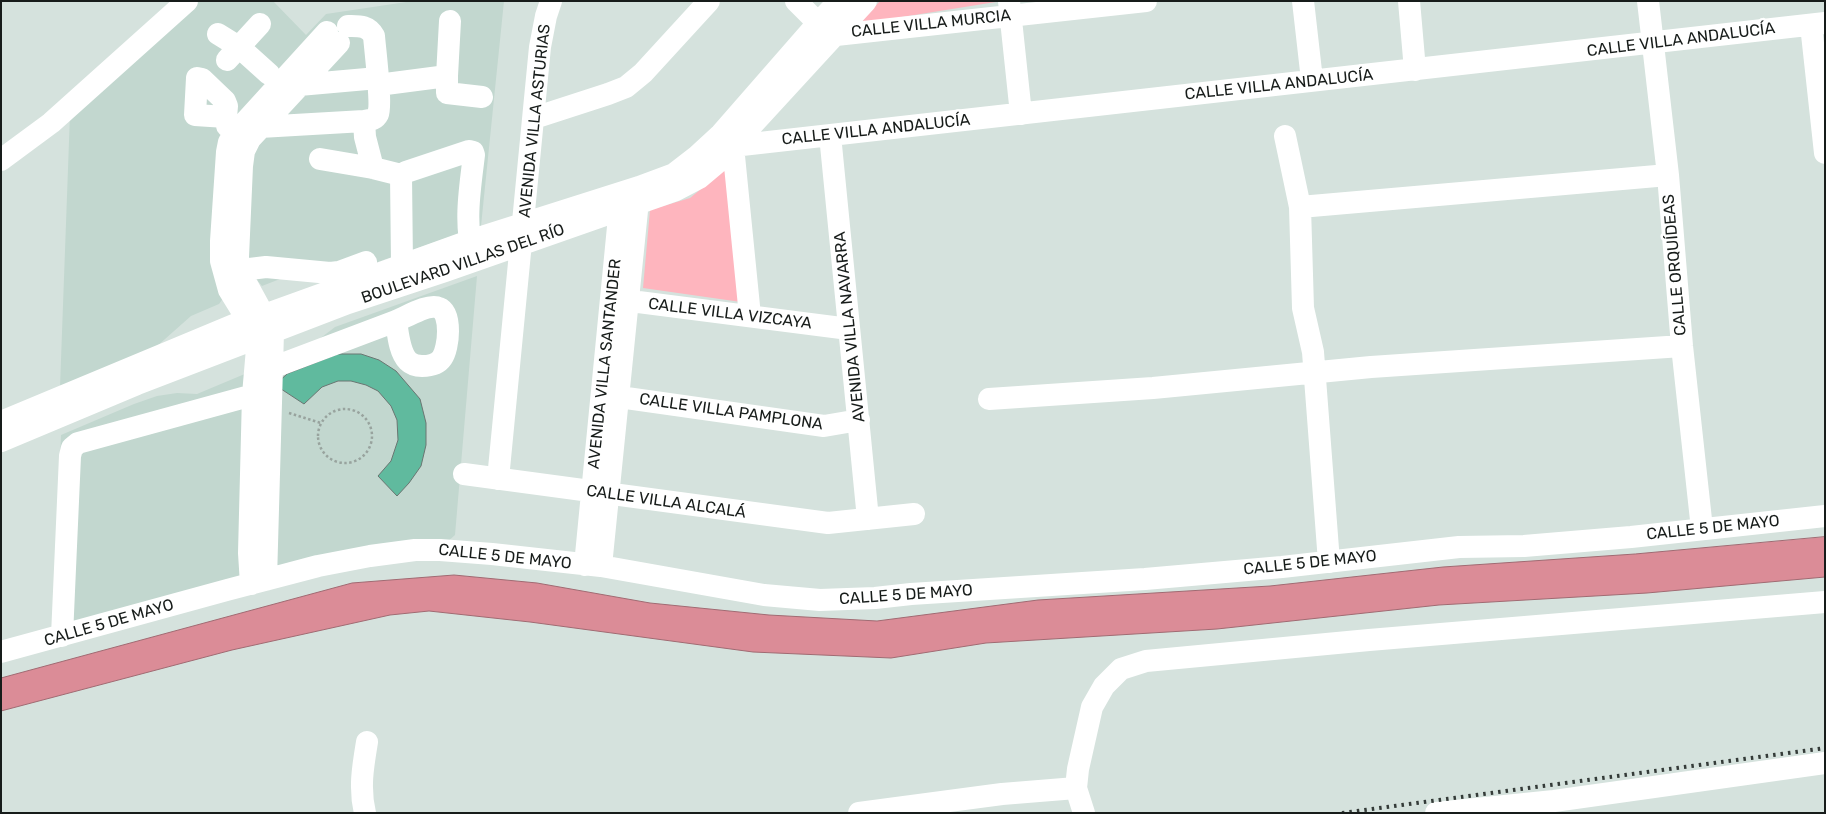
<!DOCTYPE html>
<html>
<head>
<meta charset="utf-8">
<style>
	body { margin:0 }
	#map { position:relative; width:1826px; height:814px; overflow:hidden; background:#d5e2dd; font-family:Rubik,sans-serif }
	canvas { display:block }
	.frame { position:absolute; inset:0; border:2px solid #171c1a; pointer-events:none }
</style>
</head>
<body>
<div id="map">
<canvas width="1826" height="814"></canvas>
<div class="frame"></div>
</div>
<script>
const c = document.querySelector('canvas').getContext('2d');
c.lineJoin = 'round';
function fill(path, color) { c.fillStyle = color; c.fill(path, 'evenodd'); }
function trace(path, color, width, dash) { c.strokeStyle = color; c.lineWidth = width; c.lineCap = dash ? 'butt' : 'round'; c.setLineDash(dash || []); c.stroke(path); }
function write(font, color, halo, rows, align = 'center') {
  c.font = font + ' Rubik,sans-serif'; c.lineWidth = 5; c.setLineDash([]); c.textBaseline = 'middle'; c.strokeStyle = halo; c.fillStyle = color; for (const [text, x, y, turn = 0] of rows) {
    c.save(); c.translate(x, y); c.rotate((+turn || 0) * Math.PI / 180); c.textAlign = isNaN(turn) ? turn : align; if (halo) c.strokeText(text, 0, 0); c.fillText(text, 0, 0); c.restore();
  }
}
fill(new Path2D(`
	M195,1H273L306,35L326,14L413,1H504L481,226L332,278L280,279L262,286L257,280L227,293L219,304L191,316L156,347L60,387L70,114Z
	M477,276L455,535L445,544L53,637L61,435L134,404L157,396L177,393L197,394L309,347L335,327Z`), '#c2d7cf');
fill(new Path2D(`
	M880,1H1002L858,24Z
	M733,163L741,302L643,288L650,210L690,198Z`), '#feb5be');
const water = new Path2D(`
	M1825,537V577L1647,593L1439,605L1217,629L986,643L891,658L753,652L530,622L429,611L390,615L232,650L1,711V678L352,583L454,575L537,583L650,603L769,615L877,621L1038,600L1270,586L1443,567L1635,554Z`);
fill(water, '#db8c97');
trace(water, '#a06a72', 1);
const building = new Path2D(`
	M338,354H361L379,360L396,371L420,399L426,423V445L421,466L409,483L397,496L378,476L391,461L398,440L397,420L391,406L378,391L366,385L351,381H338L322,387L304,404L275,385L287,374Z`);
fill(building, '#60ba9e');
trace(building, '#6a7672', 1);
trace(new Path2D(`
	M318 436a27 27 0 1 1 54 0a27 27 0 1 1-54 0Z
	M289,413L321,423`), '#98a39e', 2.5, [2.5, 2.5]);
trace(new Path2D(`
	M796,1L818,23L836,35L1146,1
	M1009,1L1021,114
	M1303,1L1312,80
	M1409,1L1415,70
	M1648,1L1668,175L1682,346L1702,529
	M1811,25L1825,153
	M218,34L239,47L269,74
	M227,60L260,24
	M447,76V93L482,97
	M299,85L378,78
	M378,85L447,76L450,21
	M226,117L227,106L225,101L202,79L197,78L195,115L226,117L227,126L235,133
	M534,118L608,94L626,87L643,73L709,1
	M364,121L365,137L373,168
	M260,127L364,121C370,120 375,120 378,114C382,105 375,49 374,36C368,25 359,26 348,26
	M830,135L868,519
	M1285,136L1300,207L1303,308L1313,352L1329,562
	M733,146L1825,23
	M733,146L750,316
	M320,159L373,168L401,175
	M1,160L51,123L187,1
	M1300,207L1668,175
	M402,265L401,175L406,172L469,151L473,152L474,155C470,188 464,223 473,255
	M225,272L266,267L330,273L339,272L366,262
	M615,299L849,329
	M261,372L396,321C398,333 399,352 408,361C412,365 417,366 422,366C430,366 438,364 442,358C449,348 452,313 439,308C429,303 406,317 396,321
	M605,395L824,426L859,420
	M989,399L1153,388L1371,367L1682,346
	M1,422L246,320L264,315L469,241L639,187L674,174L696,157L721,134L818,23L839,1
	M1,441L137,384L348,303L445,271L676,190L699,178L718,162L866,1
	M464,474L828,523L914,514
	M498,479L540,47L546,16L551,1
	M585,565L621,196
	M601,566L639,191
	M266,580L273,332L239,270L238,257L242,166L244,151L250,139L339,43
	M251,584L249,553L253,395L258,337L229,290L221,261V241L227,152L229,142L235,133L327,32
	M62,636L70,456L72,448L78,443L253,395
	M1,652L227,590L318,566L370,556L415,550H440L492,554L601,566L764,595L820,600L875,598L911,594L1145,579L1282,567L1459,547L1524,546L1631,537L1825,516
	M365,813C359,788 363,766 367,742
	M859,813L1002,794L1076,788
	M1084,813L1076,788L1078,769L1092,707L1104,686L1121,669L1146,661L1369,640L1825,602
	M1436,813L1554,801L1825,763`), '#fff', 22);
trace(new Path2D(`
	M1342,813L1825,748`), '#343b38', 4, [2.5, 5]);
write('16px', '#171c1a', '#fff', [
	["CALLE VILLA MURCIA",931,24,-6],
	["CALLE VILLA ANDALUCÍA",1681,40,-7],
	["CALLE VILLA ANDALUCÍA",1279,85,-6],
	["AVENIDA VILLA ASTURIAS",535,121,-84],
	["CALLE VILLA ANDALUCÍA",876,130,-6],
	["BOULEVARD VILLAS DEL RÍO",463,264,-19],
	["CALLE ORQUÍDEAS",1675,265,-95],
	["CALLE VILLA VIZCAYA",730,314,7],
	["AVENIDA VILLA NAVARRA",850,327,-96],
	["AVENIDA VILLA SANTANDER",605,364,-84],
	["CALLE VILLA PAMPLONA",731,412,8],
	["CALLE VILLA ALCALÁ",666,502,8],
	["CALLE 5 DE MAYO",1713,528,-6],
	["CALLE 5 DE MAYO",505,557,6],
	["CALLE 5 DE MAYO",1310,563,-6],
	["CALLE 5 DE MAYO",906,595,-4],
	["CALLE 5 DE MAYO",109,623,-16]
]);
</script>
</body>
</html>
